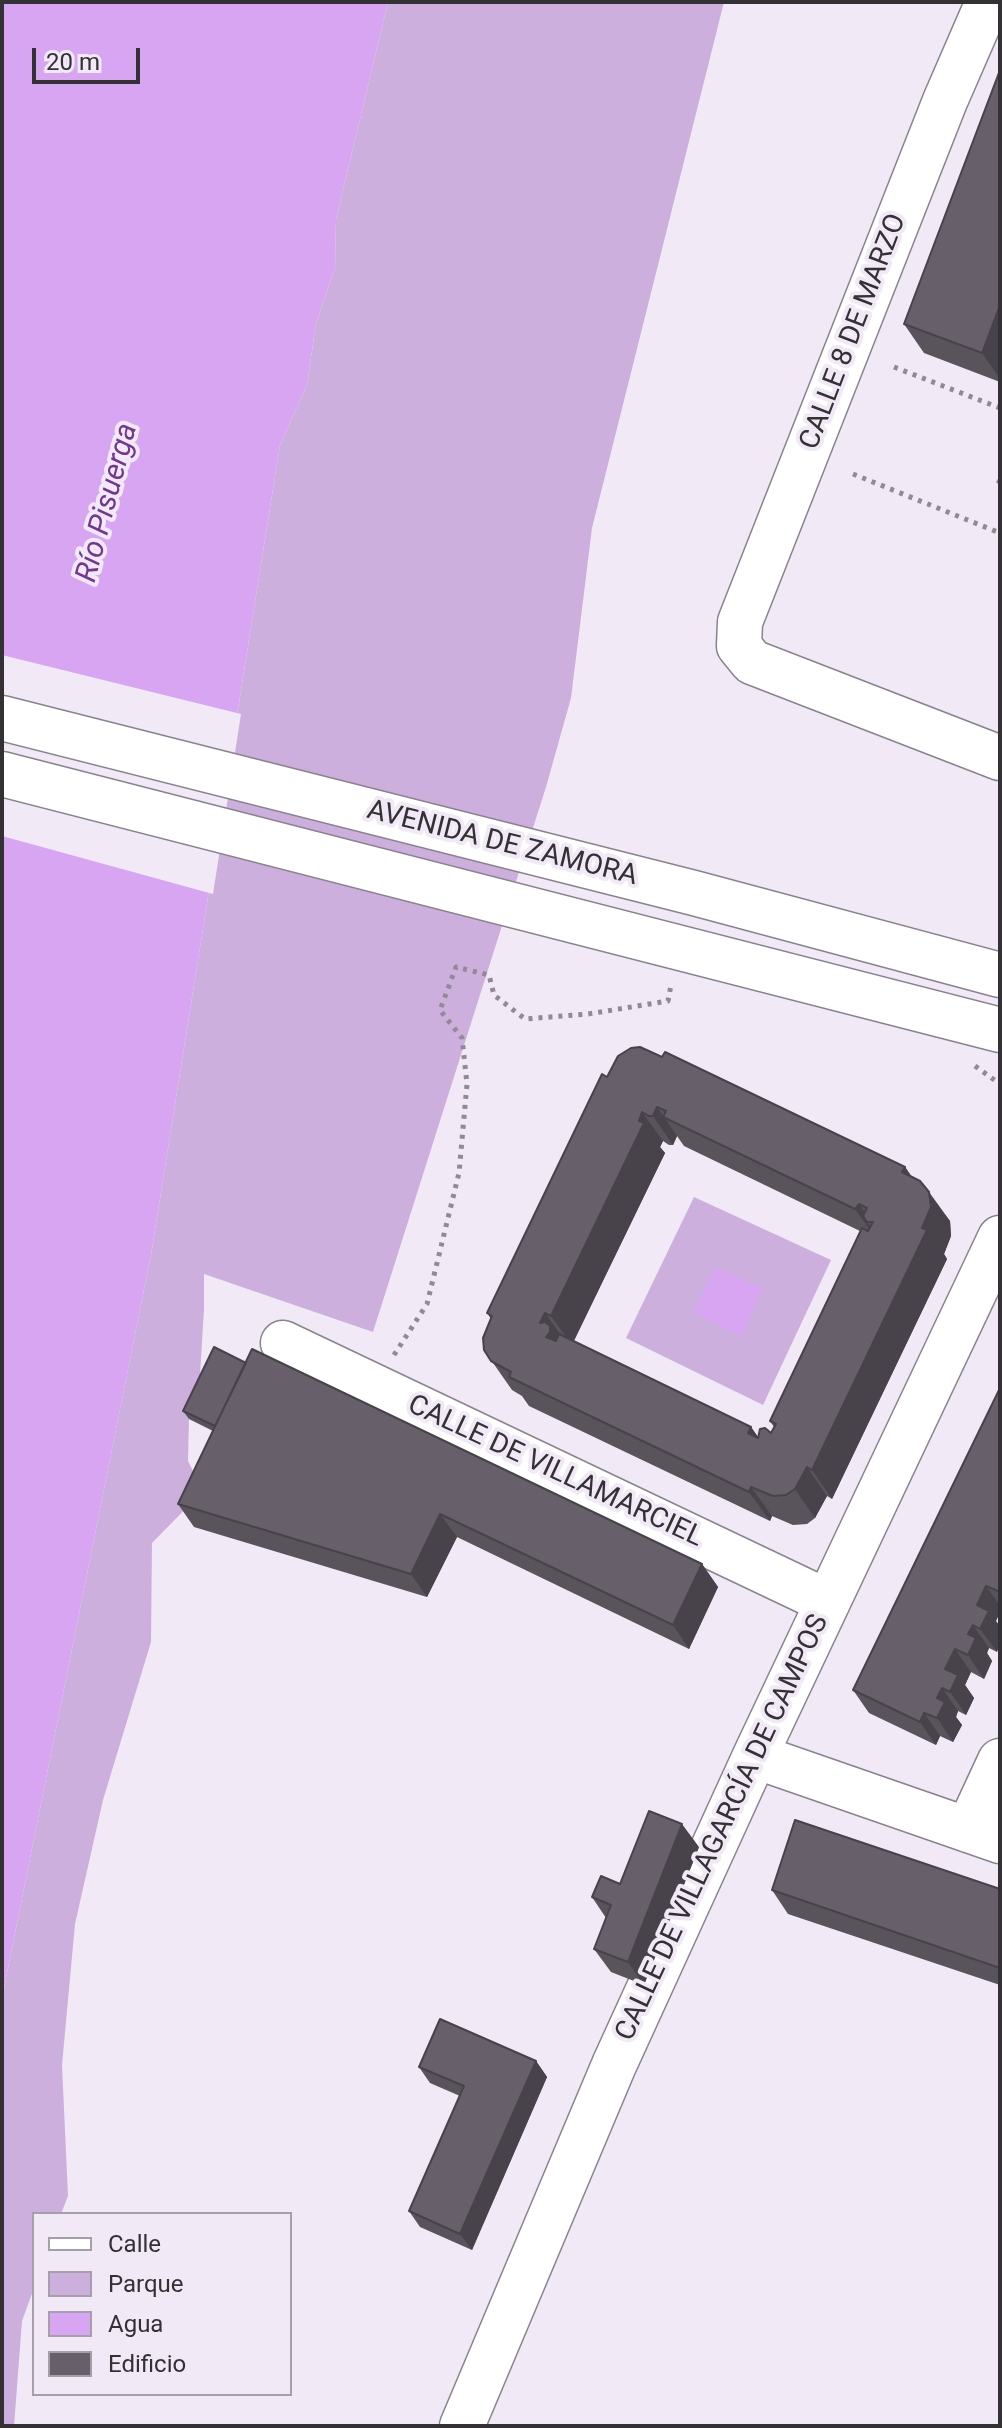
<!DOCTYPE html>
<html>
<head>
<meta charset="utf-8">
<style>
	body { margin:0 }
	#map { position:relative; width:1002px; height:2428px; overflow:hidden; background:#f1e9f6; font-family:Roboto,sans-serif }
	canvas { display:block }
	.frame { position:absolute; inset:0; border:4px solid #343135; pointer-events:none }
	.legend { position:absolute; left:32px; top:2212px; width:260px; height:184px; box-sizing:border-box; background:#f1e9f6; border:2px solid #a59fa9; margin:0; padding:10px 14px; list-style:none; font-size:24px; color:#343135 }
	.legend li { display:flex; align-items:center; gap:16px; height:40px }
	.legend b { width:40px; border:2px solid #a59fa9 }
	.scale { position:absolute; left:32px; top:48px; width:108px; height:36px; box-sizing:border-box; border:4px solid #343135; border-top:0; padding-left:10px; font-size:24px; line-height:28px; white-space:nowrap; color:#343135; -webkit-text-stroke:6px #f1e9f6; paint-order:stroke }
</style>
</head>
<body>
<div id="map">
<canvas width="1002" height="2428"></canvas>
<div class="frame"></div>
<ul class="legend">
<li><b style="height:10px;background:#fff"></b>Calle</li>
<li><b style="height:22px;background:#cdafde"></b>Parque</li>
<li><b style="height:22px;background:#d7a5f2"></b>Agua</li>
<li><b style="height:22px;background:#67606b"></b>Edificio</li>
</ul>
<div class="scale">20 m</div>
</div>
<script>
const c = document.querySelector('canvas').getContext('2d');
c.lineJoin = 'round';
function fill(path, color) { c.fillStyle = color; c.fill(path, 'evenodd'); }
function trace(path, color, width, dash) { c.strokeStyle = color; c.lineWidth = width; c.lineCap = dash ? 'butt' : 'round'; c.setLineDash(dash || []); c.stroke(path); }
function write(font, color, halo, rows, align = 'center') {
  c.font = font + ' Roboto,sans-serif'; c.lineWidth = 8; c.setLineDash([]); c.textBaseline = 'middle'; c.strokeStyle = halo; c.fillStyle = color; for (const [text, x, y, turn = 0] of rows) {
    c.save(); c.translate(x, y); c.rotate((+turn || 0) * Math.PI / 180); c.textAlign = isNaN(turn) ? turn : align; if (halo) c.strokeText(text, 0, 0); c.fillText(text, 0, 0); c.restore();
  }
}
fill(new Path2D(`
	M388,2H724L592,528L571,698L546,787L373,1332L204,1274V1309L199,1392L189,1419L188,1461L203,1491L152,1543L151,1642L103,1800L75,1924L62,2065L68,2196L61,2214H34V2288L22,2321L14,2426H2V1998L151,1255L280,445L307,385L316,323L335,268L336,219Z
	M694,1197L831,1260L763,1405L626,1338Z`), '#cdafde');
fill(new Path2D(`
	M2,2H388L336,219L335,268L316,323L307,385L280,445L151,1255L2,1998Z
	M715,1267L763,1289L741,1336L693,1313Z`), '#d7a5f2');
fill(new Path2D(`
	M2,655L241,714L213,894L2,836Z`), '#f1e9f6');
const minor = new Path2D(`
	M988,2L945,101L740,622L739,646L752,662L1000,758
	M283,1343L828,1602
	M755,1756L1000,1841
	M968,1830L1000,1761
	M462,2426L614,2065L755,1756L1000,1238`);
const highway = new Path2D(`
	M2,718L694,893L1000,975
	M2,774L1000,1030`);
trace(minor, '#8a838e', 47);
trace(highway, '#8a838e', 47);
trace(new Path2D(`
	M894,367L1000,408
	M853,474L1000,533
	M1000,480L998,484L1000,487
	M975,1066L1000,1084
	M394,1355L427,1304L459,1173L467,1084L462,1038L440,1010L456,967L489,975L494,995L525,1019L588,1014L668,1001L671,985`), '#908a93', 5, [4, 6]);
trace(minor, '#fff', 44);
trace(highway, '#fff', 44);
fill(new Path2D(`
	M1000,70V382L924,353L904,324Z
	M607,1077L905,1167L912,1177L950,1221L951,1236L944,1254L947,1259L832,1499L827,1496L815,1518L807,1524L793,1525L772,1516L770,1521L529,1406L522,1396L512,1390L484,1350L491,1319L487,1313ZM677,1136L684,1146L860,1231L770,1421L774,1427L771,1433L758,1437L751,1427L573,1342L665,1153L660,1147L663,1141L669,1145H673Z
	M246,1363L702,1564L718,1587L689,1649L457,1537L427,1597L194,1527L178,1504L213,1431L189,1419L183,1411Z
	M1000,1388V1612L996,1621L997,1652L989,1648L987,1653L992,1661L984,1679L971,1672L965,1685L974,1698L966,1715L958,1711L956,1717L962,1725L953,1742L940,1736L936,1745L869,1713L853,1690Z
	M699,1847L644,1985L611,1972L594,1949L606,1918L592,1897Z
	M1000,1889V1985L788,1914L772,1890Z
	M536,2061L547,2077L472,2250L420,2227L409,2211L460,2096L430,2083L419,2067Z`), '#59535c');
fill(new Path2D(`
	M1000,305V379L982,353Z
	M657,1107L677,1136L673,1145L653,1116Z
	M642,1112L663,1141L660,1147L665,1153L572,1345L551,1316Z
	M905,1167L925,1196L902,1172Z
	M929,1192L950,1221L951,1236L944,1254L947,1259L832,1499L812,1470Z
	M859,1204L871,1222H867L877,1236L876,1238L855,1209Z
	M545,1313L566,1342L564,1346L546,1337L540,1323Z
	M751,1427L771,1456L748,1433Z
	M807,1467L827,1496L815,1518L795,1489Z
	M751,1487L772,1516L770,1521L749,1492Z
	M440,1514L457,1537L427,1597L411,1574Z
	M702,1564L718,1587L689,1649L673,1625Z
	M986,1586L1000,1606V1612L996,1621L1000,1626V1645L997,1652L980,1629L977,1605Z
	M973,1625L989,1648L987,1653L992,1661L984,1679L968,1655V1634Z
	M955,1649L971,1672L965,1685L974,1698L966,1715L950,1692L945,1669Z
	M942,1688L958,1711L956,1717L962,1725L953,1742L937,1718V1698Z
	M924,1713L940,1736L936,1745L920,1722Z
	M682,1824L699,1847L644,1985L628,1962Z
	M536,2061L547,2077L472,2250L460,2234Z`), '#48434b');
const building = new Path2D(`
	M1000,70V305L982,353L904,324Z
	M640,1047L662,1057L665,1052L905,1167L902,1172L920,1181L929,1192L931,1207L922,1228L927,1230L812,1470L807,1467L795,1489L786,1495L773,1496L751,1487L749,1492L509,1377L511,1372L491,1361L484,1350L483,1338L492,1316L487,1313L602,1074L607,1077L618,1056L631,1048ZM657,1107L666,1111L663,1117L855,1209L859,1204L867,1208L863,1216L867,1222H873L868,1231L862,1228L770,1421L776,1424L771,1433L765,1428L760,1429L758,1438L748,1433L751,1427L559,1334L556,1341L546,1337L550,1332V1326L545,1322L540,1323L545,1313L551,1316L644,1123L639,1121L642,1112L649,1116H653Z
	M214,1347L246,1363L215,1426L183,1411Z
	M252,1349L702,1564L673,1625L440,1514L411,1574L178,1504Z
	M1000,1388V1568L999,1571H1000V1588L998,1591L986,1586L977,1605L989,1611L980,1629L973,1625L968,1634L976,1638L968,1655L955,1649L945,1669L958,1675L950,1692L942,1688L937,1698L945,1702L937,1718L924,1713L920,1722L853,1690Z
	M649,1811L682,1824L628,1962L594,1949L611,1905L592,1897L601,1876L620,1884Z
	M795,1820L1000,1889V1968L772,1890Z
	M440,2019L536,2061L460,2234L409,2211L464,2086L419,2067Z`);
fill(building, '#67606b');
trace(building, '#48434b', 2);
write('28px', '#343135', '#f1e9f6', [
	["CALLE 8 DE MARZO",854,332,-69],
	["AVENIDA DE ZAMORA",502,844,14],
	["CALLE DE VILLAMARCIEL",555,1472,25],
	["CALLE DE VILLAGARCÍA DE CAMPOS",723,1828,-65]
]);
write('italic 30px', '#743791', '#f1e9f6', [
	["Río Pisuerga",108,503,-75]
]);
</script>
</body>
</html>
